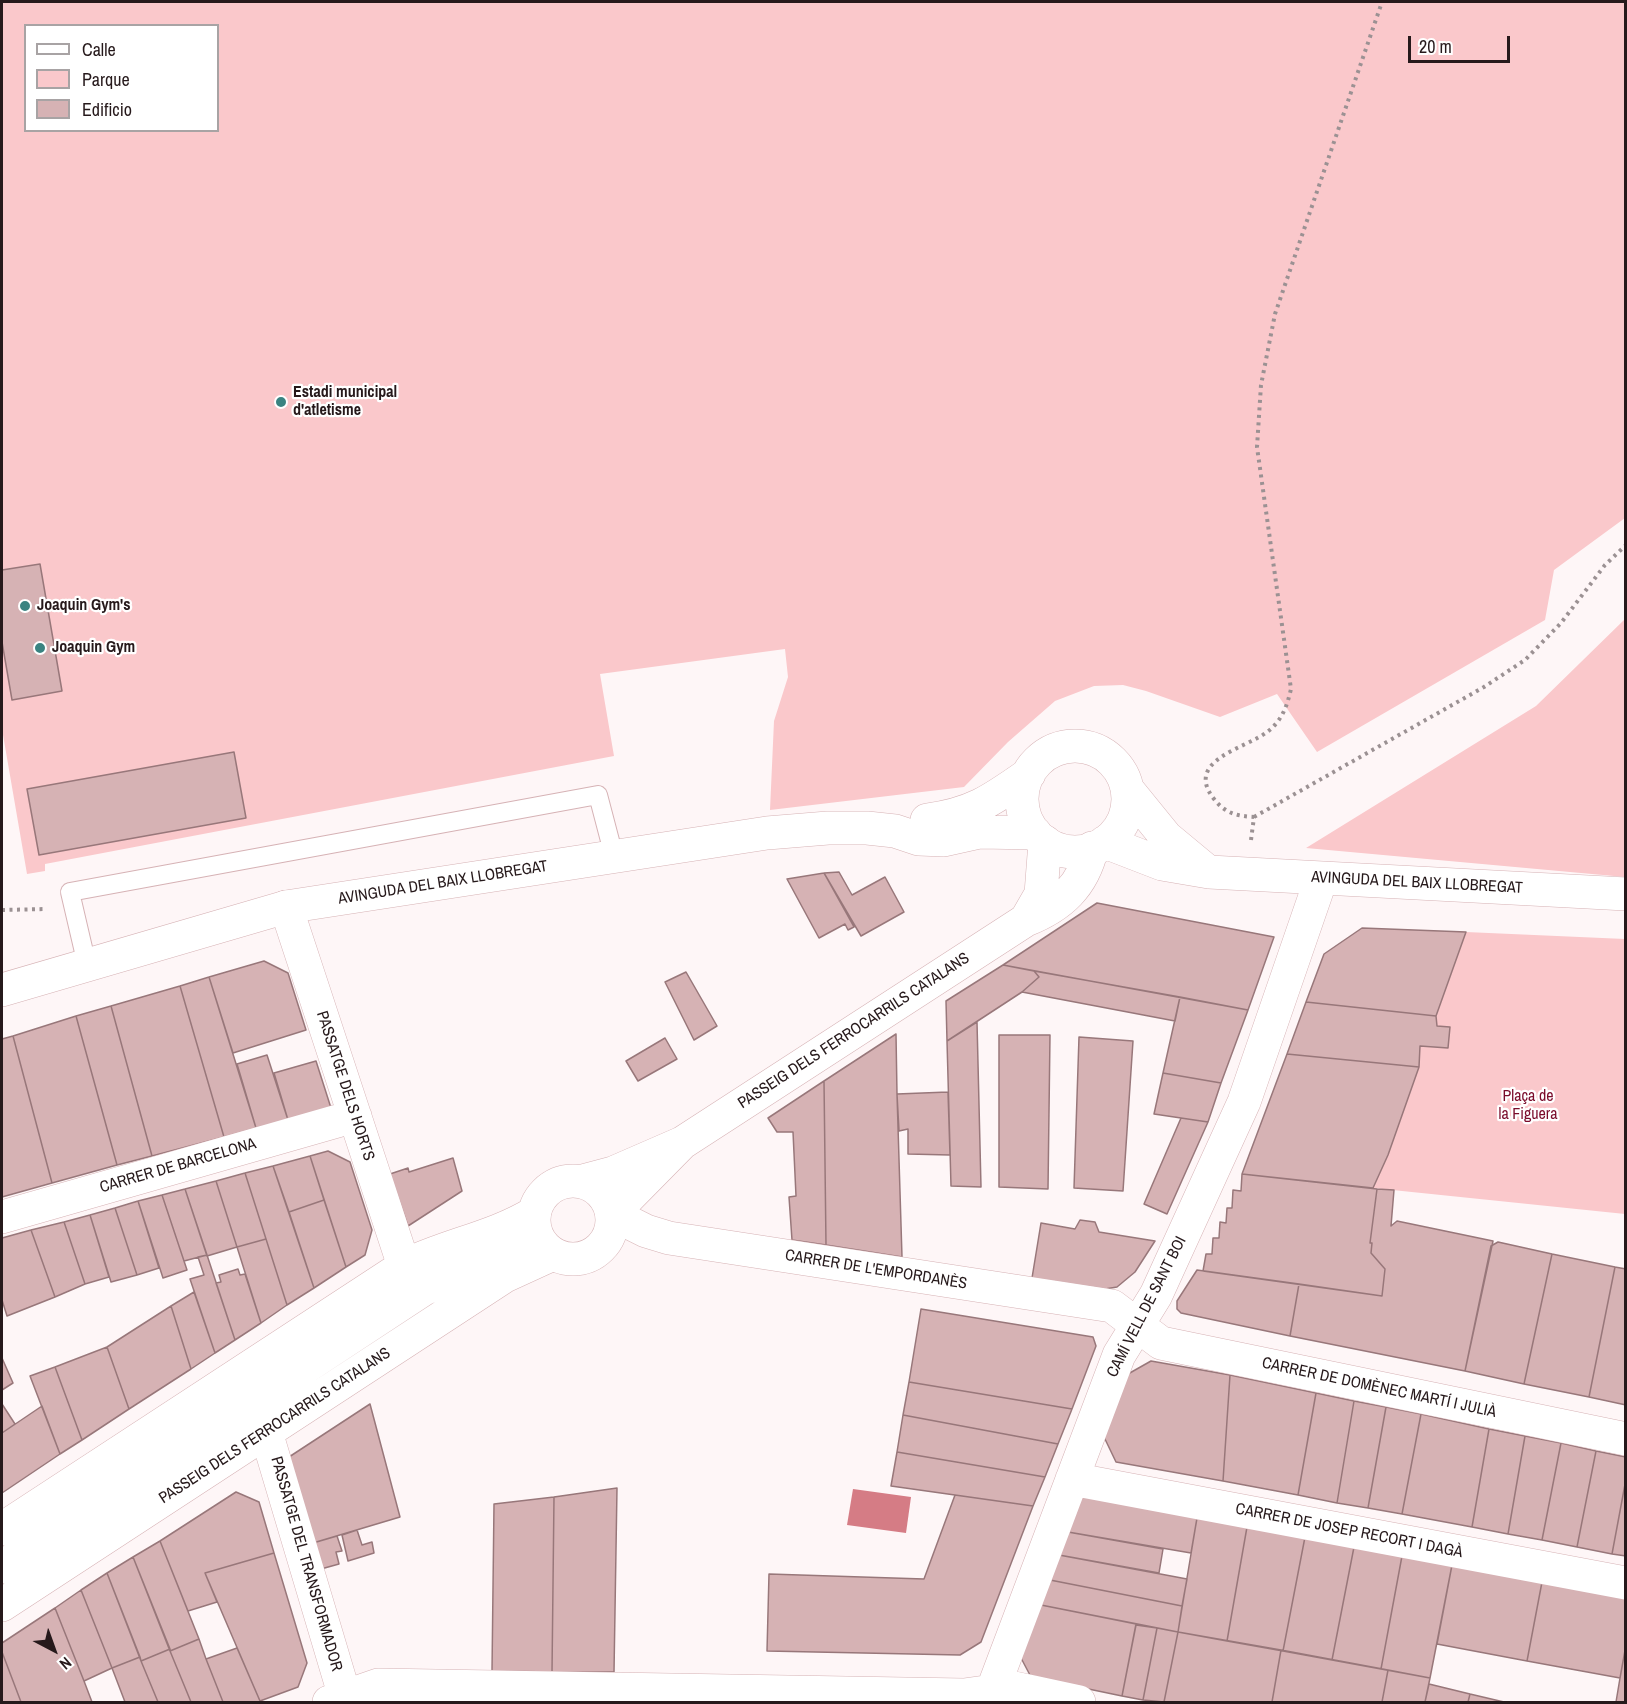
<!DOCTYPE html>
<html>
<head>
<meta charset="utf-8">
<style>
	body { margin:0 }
	#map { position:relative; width:1627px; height:1704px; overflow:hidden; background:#fef6f7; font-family:"Archivo Narrow",sans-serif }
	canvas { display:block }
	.frame { position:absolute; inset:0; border:3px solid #26191b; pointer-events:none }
	.legend { position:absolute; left:24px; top:24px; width:195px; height:108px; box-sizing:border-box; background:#fff; border:2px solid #a8a3a4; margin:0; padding:8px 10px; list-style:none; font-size:18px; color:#26191b }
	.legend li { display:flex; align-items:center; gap:12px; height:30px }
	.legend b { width:30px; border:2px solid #a8a3a4 }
	.north { position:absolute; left:24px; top:1620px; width:60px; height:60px; -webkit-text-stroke:4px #fff; paint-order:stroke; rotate:139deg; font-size:16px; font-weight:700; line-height:24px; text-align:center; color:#26191b }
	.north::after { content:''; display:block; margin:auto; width:21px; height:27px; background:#26191b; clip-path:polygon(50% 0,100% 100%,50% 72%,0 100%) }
	.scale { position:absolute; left:1408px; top:36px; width:102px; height:27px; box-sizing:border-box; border:3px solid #26191b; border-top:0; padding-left:8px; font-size:18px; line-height:21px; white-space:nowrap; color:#26191b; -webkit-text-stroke:4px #fff; paint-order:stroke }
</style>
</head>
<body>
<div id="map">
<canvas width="1627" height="1704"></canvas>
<div class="frame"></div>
<ul class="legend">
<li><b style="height:8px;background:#fff"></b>Calle</li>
<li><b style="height:16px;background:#fac8cb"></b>Parque</li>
<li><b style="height:16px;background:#d6b2b4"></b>Edificio</li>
</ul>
<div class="north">N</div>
<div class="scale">20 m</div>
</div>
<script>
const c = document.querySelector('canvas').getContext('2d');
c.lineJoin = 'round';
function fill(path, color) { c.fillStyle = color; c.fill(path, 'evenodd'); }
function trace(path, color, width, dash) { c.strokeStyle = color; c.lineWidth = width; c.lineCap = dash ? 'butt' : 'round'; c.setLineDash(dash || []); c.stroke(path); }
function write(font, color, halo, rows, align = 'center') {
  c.font = font + ' "Archivo Narrow",sans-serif'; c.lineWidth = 4.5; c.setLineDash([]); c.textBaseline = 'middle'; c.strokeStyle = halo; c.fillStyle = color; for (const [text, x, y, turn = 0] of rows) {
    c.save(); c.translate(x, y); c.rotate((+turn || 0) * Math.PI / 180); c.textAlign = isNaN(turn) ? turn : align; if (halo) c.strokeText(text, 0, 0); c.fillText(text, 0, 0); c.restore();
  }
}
fill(new Path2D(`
	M2,2H1625V518L1554,570L1545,620L1317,752L1277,694L1220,717L1146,691L1123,685L1094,686L1055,701L1008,742L964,787L770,810L774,721L788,677L785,649L600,674L614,756L45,864V871L27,874L2,729ZM26,26H218V130H26Z
	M1625,619V877L1306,848L1536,706Z
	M1466,932L1625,939V1214L1373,1188L1419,1067L1420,1046L1448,1048L1450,1027L1437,1026L1436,1016Z`), '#fac8cb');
fill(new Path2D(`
	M853,1489L911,1497L906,1533L847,1525Z`), '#d57c85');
const building = new Path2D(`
	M40,564L62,691L12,700L2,642V570Z
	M234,752L246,818L39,855L27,789Z
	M839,872L852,895L885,877L904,912L861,936L824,873Z
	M824,873L854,927L848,930L845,924L819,938L787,879Z
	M1097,903L1274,937L1248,1010L1003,965Z
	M1362,928L1466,932L1436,1016L1306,1002L1324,954Z
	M264,961L288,973L306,1030L233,1053L209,977Z
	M1003,965L1034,971L1039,977L1022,992L947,1041L946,1001Z
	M1034,971L1180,997L1175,1021L1022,992L1039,977Z
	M686,972L717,1026L694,1040L665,982Z
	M209,977L256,1128L224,1137L180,986Z
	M180,986L224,1137L152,1156L111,1006Z
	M1180,997L1248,1010L1221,1083L1163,1073Z
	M1306,1002L1436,1016L1437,1026L1450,1027L1448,1048L1420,1046L1419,1067L1287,1054Z
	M111,1006L152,1156L117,1165L76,1016Z
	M76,1016L117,1165L52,1183L13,1036Z
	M977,1022L981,1187L951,1186L947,1041Z
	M896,1034L897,1094L902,1257L826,1245L824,1081Z
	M999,1035H1050L1048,1189L999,1187Z
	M13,1036L52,1183L2,1197V1039Z
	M1079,1037L1133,1041L1123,1191L1074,1188Z
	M665,1038L677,1059L638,1081L626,1061Z
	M1287,1054L1419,1067L1388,1155L1373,1188L1242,1174Z
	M267,1055L288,1120L256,1128L237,1064Z
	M316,1061L331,1108L288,1120L274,1073Z
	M1163,1073L1221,1083L1208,1122L1154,1114Z
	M824,1081L826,1245L792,1240L789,1197L796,1196L793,1132H777L768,1118Z
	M948,1092L950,1155L908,1154V1129L899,1131L897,1094Z
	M1181,1118L1208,1122L1167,1214L1144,1204Z
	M328,1151L350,1162L372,1230L365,1255L346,1267L310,1156Z
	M310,1156L324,1200L289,1212L273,1166Z
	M453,1158L462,1191L408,1226L390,1174L408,1168L409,1172Z
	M273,1166L314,1288L287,1305L245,1173Z
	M245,1173L266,1239L237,1247L216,1181Z
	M1242,1174L1377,1189L1370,1243H1372L1371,1253L1385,1269L1382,1296L1203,1271L1206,1254H1212L1213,1238H1219L1220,1222L1226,1223L1227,1208H1232L1233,1190L1241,1191Z
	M216,1181L237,1247L207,1256L185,1189Z
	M185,1189L207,1255L184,1261L162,1195Z
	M1377,1189L1394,1190L1391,1226L1397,1221L1493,1241L1465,1371L1290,1336L1299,1284L1382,1296L1385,1269L1371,1253L1372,1243H1370Z
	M162,1195L187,1270L163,1278L138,1201Z
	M324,1200L346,1267L314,1288L289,1212Z
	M138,1201L159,1268L137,1275L115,1208Z
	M115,1208L137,1275L111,1282L90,1215Z
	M90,1215L109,1277L85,1284L64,1222Z
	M1080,1220L1095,1222L1099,1232L1155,1241L1135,1272L1117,1287L1105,1289L1032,1278L1041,1223L1075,1229Z
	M64,1222L85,1284L55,1297L31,1230Z
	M31,1230L55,1297L7,1316L2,1300V1238Z
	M266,1239L287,1305L261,1323L237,1247Z
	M1498,1242L1552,1254L1524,1384L1465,1371L1491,1246Z
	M1552,1254L1615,1267L1589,1397L1524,1384Z
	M207,1255L235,1340L215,1353L190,1279L204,1275L198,1257Z
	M1615,1267L1626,1269V1405L1589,1397Z
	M238,1269L240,1275L245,1274L261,1323L235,1340L216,1283L221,1282L219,1275Z
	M1197,1270L1299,1284L1290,1336L1181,1313L1177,1309V1301Z
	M194,1292L215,1353L191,1369L171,1306Z
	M171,1306L191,1369L129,1409L107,1347Z
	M921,1309L1093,1337L1096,1346L1072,1409L909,1382Z
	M107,1347L129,1409L82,1440L55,1367Z
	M2,1358L13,1383L2,1390Z
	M1151,1361L1230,1375L1223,1481L1116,1462L1104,1437L1128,1374Z
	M55,1367L82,1440L60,1454L30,1376Z
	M1230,1375L1316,1393L1298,1495L1223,1481Z
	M909,1382L1072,1409L1058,1444L903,1415Z
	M1316,1393L1354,1401L1337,1503L1298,1495Z
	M1354,1401L1386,1407L1368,1508L1337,1503Z
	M2,1404L15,1424L2,1433Z
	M370,1404L400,1517L313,1543L289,1457Z
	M42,1406L60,1454L2,1493V1433Z
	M1386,1407L1421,1414L1402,1514L1368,1508Z
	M1421,1414L1489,1429L1472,1527L1402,1514Z
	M903,1415L1058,1444L1045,1477L897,1452Z
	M1489,1429L1525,1436L1508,1534L1472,1527Z
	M1525,1436L1561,1443L1542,1540L1508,1534Z
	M1561,1443L1596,1451L1577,1547L1542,1540Z
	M1596,1451L1626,1457V1479L1612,1554L1577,1547Z
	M897,1452L1045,1477L1033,1506L891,1486Z
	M1626,1479V1556L1612,1554Z
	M617,1488L614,1672H552L554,1497Z
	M236,1492L259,1502L274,1553L205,1573L217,1602L188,1611L160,1541Z
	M955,1495L1033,1506L981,1642L960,1655L767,1651L769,1574L924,1579Z
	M1081,1496L1197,1518L1191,1553L1068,1532Z
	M554,1497L552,1672L492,1671L494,1504Z
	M1197,1518L1247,1527L1227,1641L1178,1632Z
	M1247,1527L1305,1537L1283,1651L1227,1641Z
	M357,1530L362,1545L372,1542L374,1553L348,1561L342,1535Z
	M1068,1532L1163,1549L1159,1573L1059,1555Z
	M337,1536L342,1551L336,1552L339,1564L321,1569L313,1543Z
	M1305,1537L1354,1547L1332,1660L1283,1651Z
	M160,1541L199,1639L170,1651L133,1557Z
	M1354,1547L1402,1556L1381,1669L1332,1660Z
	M274,1553L307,1663L298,1687L260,1701L205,1573Z
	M1059,1555L1187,1579L1182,1606L1050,1580Z
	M1402,1556L1452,1565L1430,1678L1381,1669Z
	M133,1557L170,1649L141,1661L107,1573Z
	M1452,1565L1542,1582L1527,1661L1437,1644Z
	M107,1573L140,1657L112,1668L81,1590Z
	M1050,1580L1182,1606L1178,1632L1041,1605Z
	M1542,1582L1626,1598V1645L1620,1678L1527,1661Z
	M81,1590L112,1668L84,1681L55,1608Z
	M1041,1605L1136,1624L1122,1696L1031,1677L1021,1658Z
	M55,1608L84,1681L92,1702H21L2,1652V1643Z
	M1136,1625L1157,1628L1143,1700L1122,1696Z
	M1157,1628L1178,1632L1164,1702L1143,1700Z
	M1178,1632L1281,1650L1272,1702H1164Z
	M199,1639L206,1659L223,1702H191L170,1651Z
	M1626,1645V1702H1616L1620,1678Z
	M237,1648L260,1701L261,1702H223L206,1659Z
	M170,1649V1651L191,1702H158L141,1661Z
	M1281,1650L1388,1670L1382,1702H1272Z
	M2,1652L21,1702H2Z
	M140,1657L141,1661L158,1702H125L112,1668Z
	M1388,1670L1430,1678L1425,1702H1382Z
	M1429,1684L1470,1694L1468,1702H1425Z
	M1470,1694L1504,1702H1468Z`);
fill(building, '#d6b2b4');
trace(building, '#98777a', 1.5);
const lane = new Path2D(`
	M87,965L70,892L598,795L614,856`);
const street = new Path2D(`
	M286,907L404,1266
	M1026,920L1041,894L1045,842
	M682,1143L612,1214L646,1231L669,1238L1112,1306L1161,1343L1626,1439
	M534 1220a39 39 0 1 1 78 0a39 39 0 1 1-78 0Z
	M583,1181L613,1173L682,1143L1026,920C1061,906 1083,886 1092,848
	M2,1217L355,1116
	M266,1432L345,1697
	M1072,1479L1626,1583
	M2,1529L404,1266C446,1245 493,1238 534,1213
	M2,1567L424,1289L525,1243
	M2,1605L505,1276L553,1254
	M329,1702L378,1685L964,1695L1014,1688L1079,1702
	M988,1702L1119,1355L1156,1295L1244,1102L1321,879`);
const secondary = new Path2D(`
	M1022 799a53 53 0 1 1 106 0a53 53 0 1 1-106 0Z
	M1127,789L1166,837L1207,871
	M927,820C973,814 992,800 1029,774
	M1105,842L1162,864L1209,872L1626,894
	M2,990L286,907L767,833L828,828H867L895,831L919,839L944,840L980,832L1035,833`);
trace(lane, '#d6b2b5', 20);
trace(street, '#d6b2b5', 34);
trace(secondary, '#d6b2b5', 34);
trace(new Path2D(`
	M1254,817L1484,687L1525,660L1561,623L1605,565L1626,545
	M1251,840L1254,817C1236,816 1225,813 1214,799C1183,760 1247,748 1267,732C1282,721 1287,706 1291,689L1257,447L1261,385L1275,314L1382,2
	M2,910L47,909`), '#9b9193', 4, [3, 4.5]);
trace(lane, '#fff', 18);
trace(street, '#fff', 33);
trace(secondary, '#fff', 33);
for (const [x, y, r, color] of [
	[281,402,6,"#3a8381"],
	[25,606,6,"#3a8381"],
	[40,648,6,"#3a8381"]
]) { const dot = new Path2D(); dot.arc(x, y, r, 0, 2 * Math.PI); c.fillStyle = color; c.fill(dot); trace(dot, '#fff', 2); }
write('bold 16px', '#26191b', '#fff', [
	["Estadi municipal",293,393],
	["d'atletisme",293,411],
	["Joaquin Gym's",37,606],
	["Joaquin Gym",52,648]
], 'left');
write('16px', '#26191b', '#fff', [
	["AVINGUDA DEL BAIX LLOBREGAT",443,883,-9],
	["AVINGUDA DEL BAIX LLOBREGAT",1417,883,3],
	["PASSEIG DELS FERROCARRILS CATALANS",854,1031,-33],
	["PASSATGE DELS HORTS",345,1086,72],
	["CARRER DE BARCELONA",178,1166,-16],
	["CARRER DE L'EMPORDANÈS",876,1270,9],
	["CAMÍ VELL DE SANT BOI",1147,1307,-63],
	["CARRER DE DOMÈNEC MARTÍ I JULIÀ",1379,1388,12],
	["PASSEIG DELS FERROCARRILS CATALANS",275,1426,-33],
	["CARRER DE JOSEP RECORT I DAGÀ",1349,1531,11],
	["PASSATGE DEL TRANSFORMADOR",306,1564,74]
]);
write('16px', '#7a0b2a', '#fff', [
	["Plaça de",1528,1097],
	["la Figuera",1528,1115]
]);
</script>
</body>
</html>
